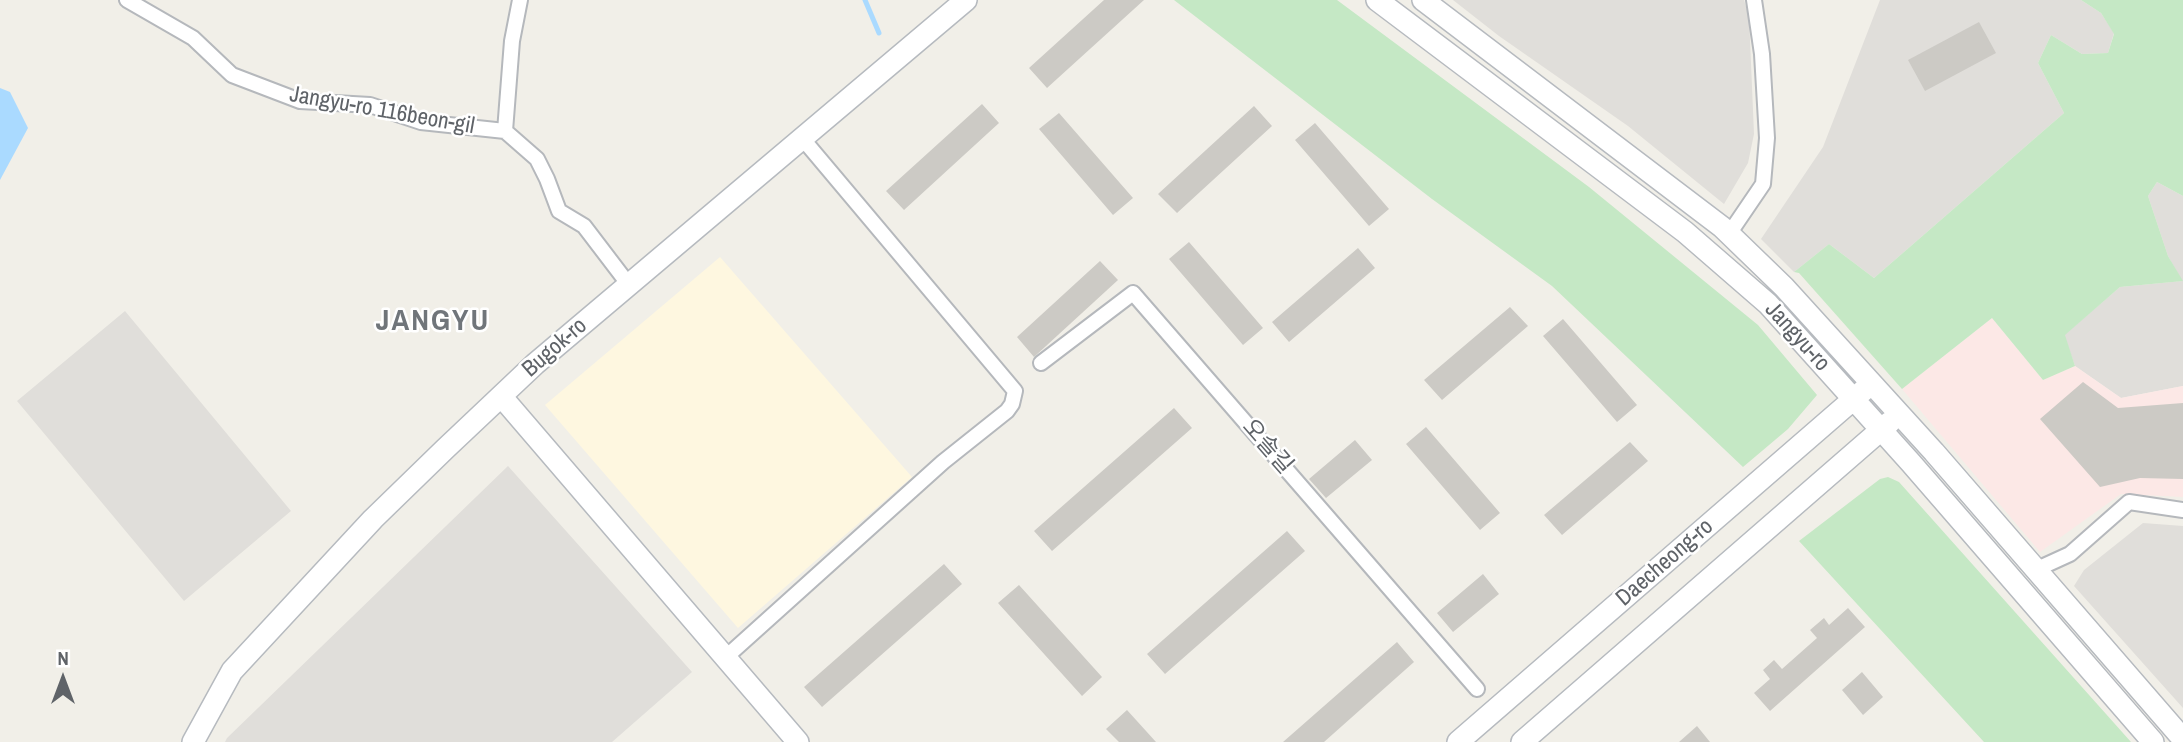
<!DOCTYPE html>
<html>
<head>
<meta charset="utf-8">
<style>
	body { margin:0 }
	#map { position:relative; width:2183px; height:742px; overflow:hidden; background:#f1efe8; font-family:"Archivo Narrow",sans-serif }
	canvas { display:block }
	.north { position:absolute; left:28px; top:644px; width:70px; height:70px; -webkit-text-stroke:5px #fff; paint-order:stroke; rotate:0deg; font-size:19px; font-weight:700; line-height:28px; text-align:center; color:#5f6368 }
	.north::after { content:''; display:block; margin:auto; width:24px; height:32px; background:#5f6368; clip-path:polygon(50% 0,100% 100%,50% 72%,0 100%) }
</style>
</head>
<body>
<div id="map">
<canvas width="2183" height="742"></canvas>
<div class="north">N</div>
</div>
<script>
const c = document.querySelector('canvas').getContext('2d');
c.lineJoin = 'round';
function fill(path, color) { c.fillStyle = color; c.fill(path, 'evenodd'); }
function trace(path, color, width, dash) { c.strokeStyle = color; c.lineWidth = width; c.lineCap = dash ? 'butt' : 'round'; c.setLineDash(dash || []); c.stroke(path); }
function write(font, color, halo, rows, align = 'center') {
  c.font = font + ' "Archivo Narrow","Noto Sans KR",sans-serif'; c.lineWidth = 5; c.setLineDash([]); c.textBaseline = 'middle'; c.strokeStyle = halo; c.fillStyle = color; for (const [text, x, y, turn = 0] of rows) {
    c.save(); c.translate(x, y); c.rotate((+turn || 0) * Math.PI / 180); c.textAlign = isNaN(turn) ? turn : align; if (halo) c.strokeText(text, 0, 0); c.fillText(text, 0, 0); c.restore();
  }
}
fill(new Path2D(`
	M720,257L912,477L738,628L545,405Z`), '#fef7e0');
fill(new Path2D(`
	M1453,0H1744L1749,16L1754,134L1748,163L1724,204L1628,126L1499,36Z
	M1880,0H2081L2101,13L2114,33L2108,53L2082,54L2051,35L2038,63L2064,113L1874,278L1829,244L1794,272L1761,239L1823,147Z
	M2157,182L2183,196V386L2121,398L2075,366L2064,335L2120,287L2182,281L2168,256L2148,196Z
	M125,311L291,511L184,601L17,401Z
	M508,466L692,672L612,742H225L227,738Z
	M2143,523L2183,526V708L2074,586L2084,570Z`), '#e0deda');
fill(new Path2D(`
	M1992,318L2043,380L2075,366L2121,398L2183,386V497L2121,494L2040,552L1902,389Z`), '#fce8e6');
fill(new Path2D(`
	M1174,0H1337L1589,187L1758,325L1817,395L1788,429L1743,467L1552,286L1432,199Z
	M2081,0H2183V196L2157,182L2148,196L2168,256L2183,281L2120,287L2065,335L2075,366L2043,380L1992,318L1902,389L1799,273L1794,272L1829,244L1874,278L2064,113L2038,63L2051,35L2082,54L2108,53L2114,34L2101,13Z
	M1888,477L1899,482L2131,742H1984L1799,541L1880,479Z`), '#c5e8c5');
fill(new Path2D(`
	M0,88L10,92L28,128L0,180Z`), '#aadaff');
trace(new Path2D(`
	M865,0L879,33`), '#aadaff', 5);
fill(new Path2D(`
	M1104,0H1144L1047,88L1029,68Z
	M1979,22L1996,53L1925,91L1908,60Z
	M982,104L999,123L904,210L886,191Z
	M1254,106L1272,126L1177,213L1158,194Z
	M1059,113L1133,198L1113,215L1039,129Z
	M1315,123L1389,209L1369,226L1295,140Z
	M1189,242L1263,328L1243,345L1169,259Z
	M1358,248L1375,268L1289,342L1272,322Z
	M1100,261L1118,280L1034,357L1017,337Z
	M1510,307L1528,326L1442,400L1424,380Z
	M1563,319L1637,405L1617,422L1543,336Z
	M2083,382L2118,408L2183,403V479L2140,478L2100,487L2040,419Z
	M1174,408L1192,428L1052,551L1034,531Z
	M1426,427L1500,513L1480,530L1406,444Z
	M1355,440L1372,460L1326,498L1309,479Z
	M1630,442L1648,461L1562,535L1544,515Z
	M1287,531L1305,551L1165,674L1147,654Z
	M944,564L962,584L822,707L804,687Z
	M1483,574L1499,594L1453,632L1437,613Z
	M1019,585L1102,677L1082,696L998,603Z
	M1848,608L1865,627L1770,711L1754,693L1770,679L1763,670L1774,660L1782,669L1817,638L1810,630L1824,618L1829,625Z
	M1397,642L1414,662L1324,742H1283Z
	M1862,672L1883,697L1863,715L1842,690Z
	M1127,710L1156,742H1119L1106,729Z
	M1697,726L1710,742H1679Z`), '#cccac5');
const street = new Path2D(`
	M127,0L193,38L232,75L300,101L370,105L421,122L505,131L537,159L547,179L559,211L584,226L629,285
	M505,131L512,41L520,0
	M1729,234L1763,184L1767,138L1762,54L1754,0
	M1041,363L1133,293L1477,689
	M2035,570L2070,554L2129,502L2183,510
	M725,658L943,462L1007,411L1012,404L1015,391L802,138`);
const secondary = new Path2D(`
	M1377,0L1685,232L1768,304L1911,463L2153,742
	M1423,0L1722,227L1784,287L1934,452L2183,739
	M501,396L798,742
	M193,742L232,671L373,519L445,449L535,364L966,0
	M1458,742L1864,390
	M1522,742L1890,422`);
trace(street, '#b5b8bc', 18);
trace(secondary, '#b6babf', 24);
trace(street, '#fff', 14);
trace(secondary, '#fff', 21);
write('23px', '#5f6368', '#fff', [
	["Jangyu-ro 116beon-gil",382,111,10],
	["Jangyu-ro",1797,337,48],
	["Bugok-ro",555,348,-41],
	["오솔길",1267,447,49],
	["Daecheong-ro",1665,563,-41]
]);
c.letterSpacing = '2px';
write('bold 30px', '#70757a', '#fff', [
	["JANGYU",433,322]
]);
c.letterSpacing = '0px';
</script>
</body>
</html>
